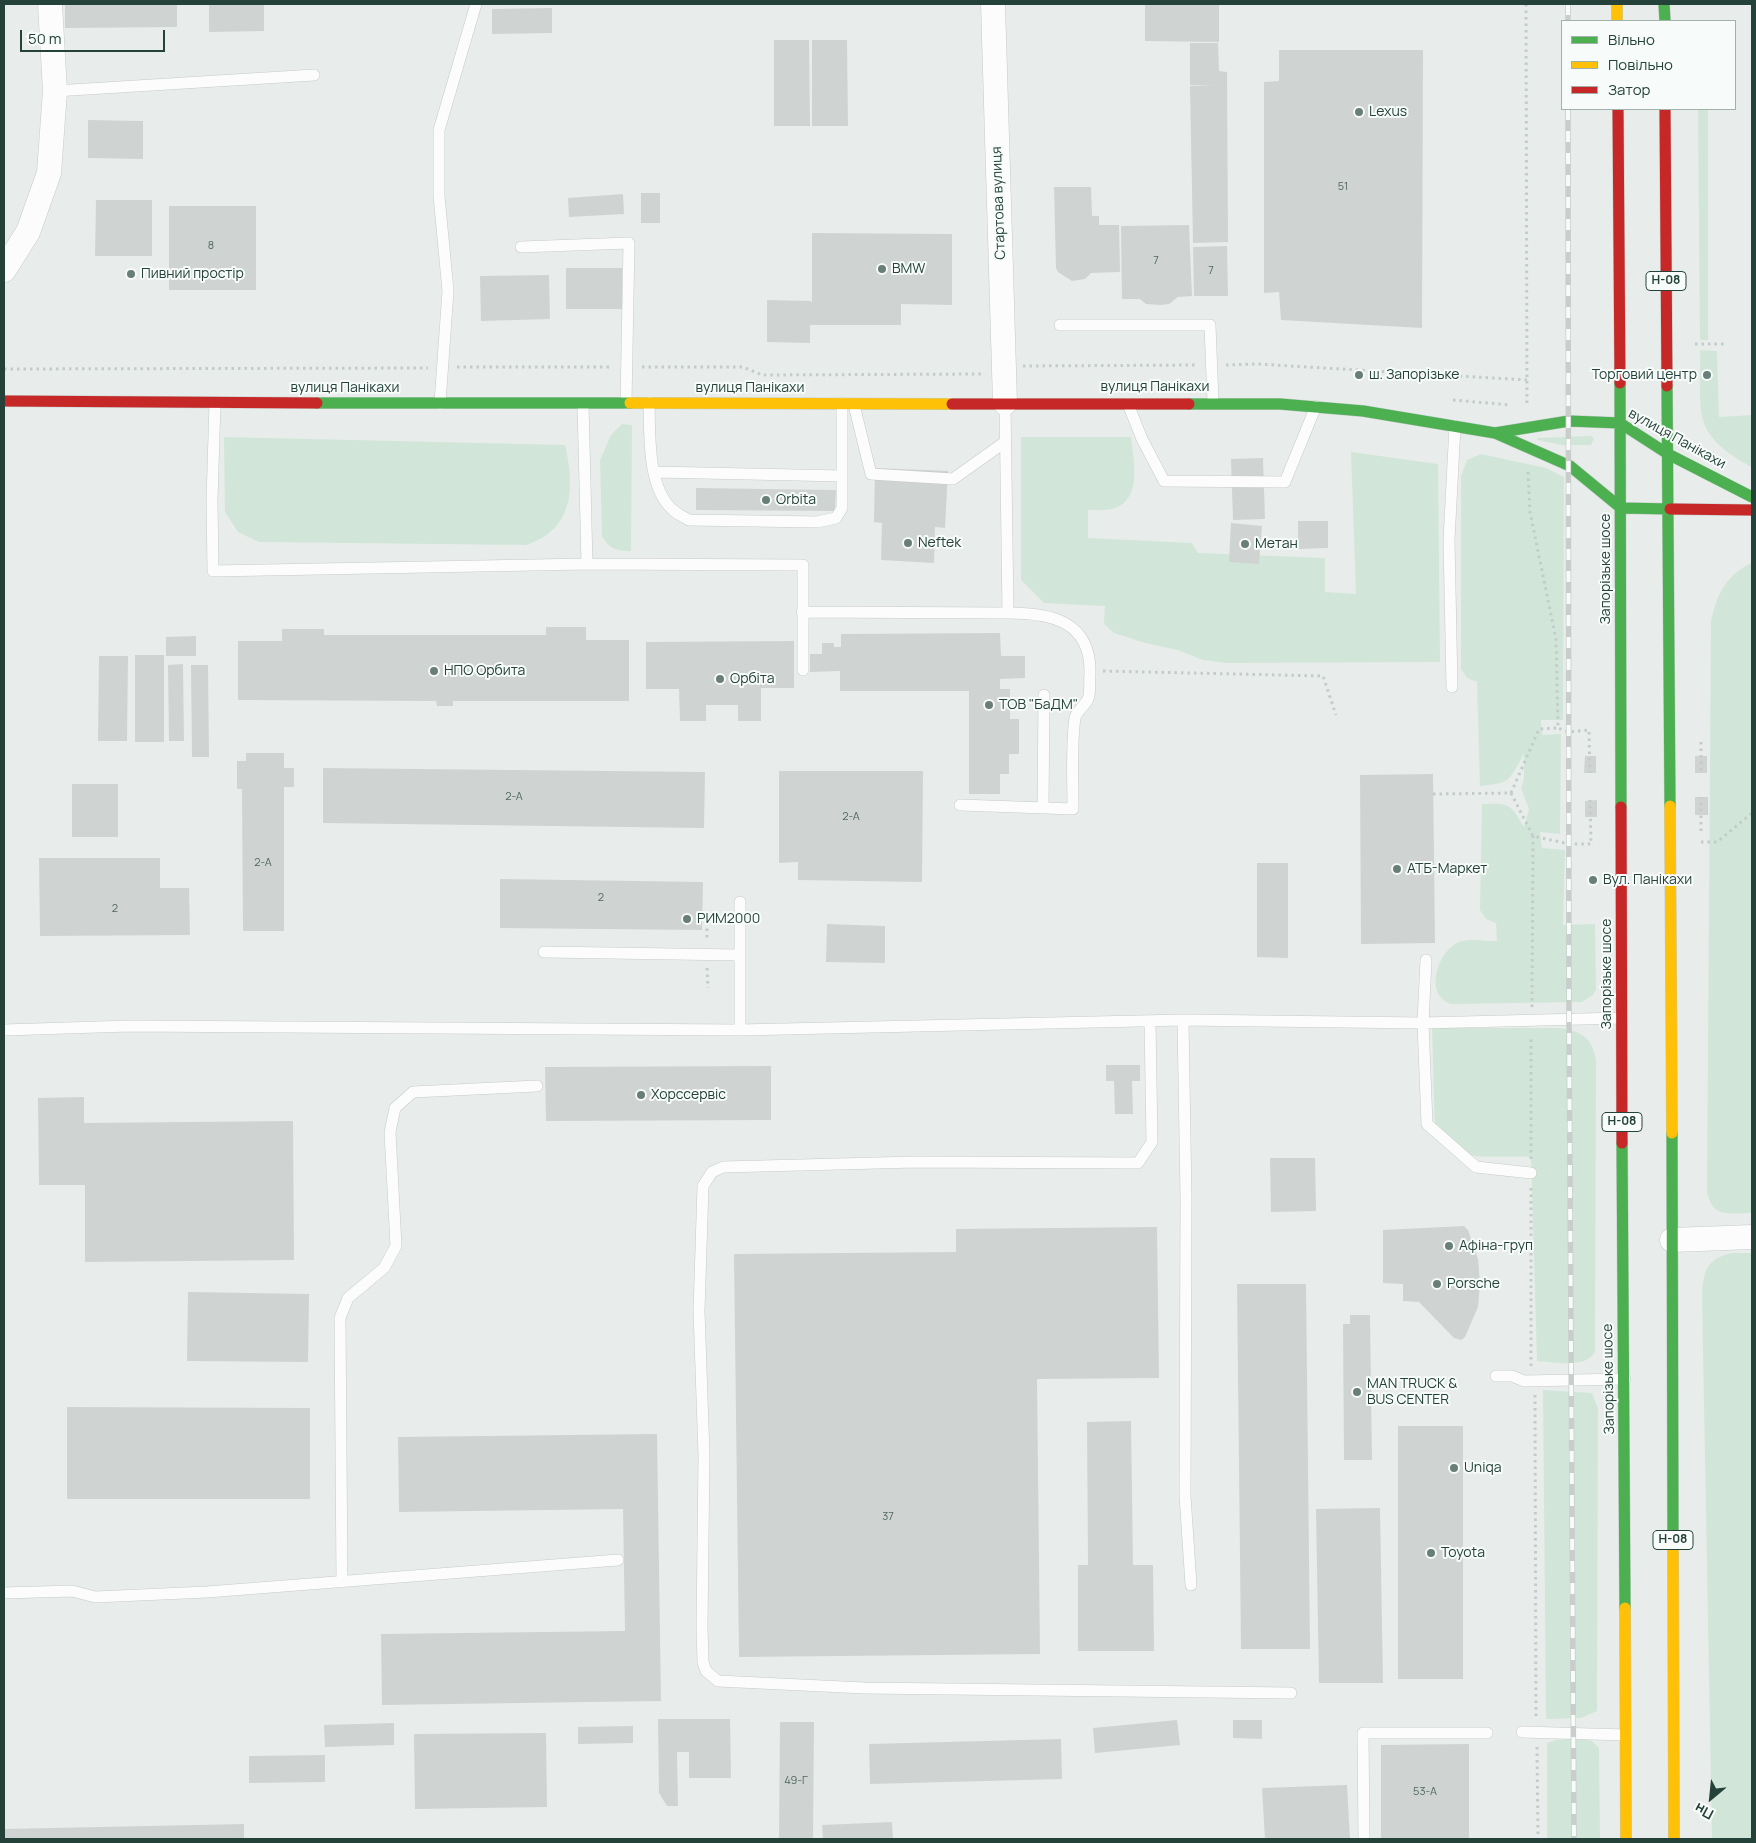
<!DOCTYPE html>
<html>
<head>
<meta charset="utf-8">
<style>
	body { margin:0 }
	#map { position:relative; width:1756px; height:1843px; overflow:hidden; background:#e8edeb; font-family:Manrope,sans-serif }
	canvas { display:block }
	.frame { position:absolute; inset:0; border:5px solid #24423a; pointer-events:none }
	.legend { position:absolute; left:1561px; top:20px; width:175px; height:90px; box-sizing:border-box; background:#f7fbf9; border:1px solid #a3b1ad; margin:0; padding:6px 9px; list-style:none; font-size:15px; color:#24423a }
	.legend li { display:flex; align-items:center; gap:10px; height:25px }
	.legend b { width:25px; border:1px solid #a3b1ad }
	.north { position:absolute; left:1686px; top:1773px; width:50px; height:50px; -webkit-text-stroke:4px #f7fbf9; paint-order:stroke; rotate:208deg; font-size:14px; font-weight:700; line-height:20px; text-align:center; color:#24423a }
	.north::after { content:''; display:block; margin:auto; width:18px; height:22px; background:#24423a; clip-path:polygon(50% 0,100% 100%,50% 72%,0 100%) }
	.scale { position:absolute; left:20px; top:30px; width:145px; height:22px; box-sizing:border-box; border:2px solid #24423a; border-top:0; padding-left:6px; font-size:15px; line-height:18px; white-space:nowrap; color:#24423a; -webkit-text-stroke:4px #f7fbf9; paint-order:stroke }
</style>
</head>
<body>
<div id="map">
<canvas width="1756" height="1843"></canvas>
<div class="frame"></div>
<ul class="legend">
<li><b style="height:6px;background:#4caf50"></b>Вільно</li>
<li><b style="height:6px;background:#ffc107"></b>Повільно</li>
<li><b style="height:6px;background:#c62828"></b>Затор</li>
</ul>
<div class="north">Пн</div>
<div class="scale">50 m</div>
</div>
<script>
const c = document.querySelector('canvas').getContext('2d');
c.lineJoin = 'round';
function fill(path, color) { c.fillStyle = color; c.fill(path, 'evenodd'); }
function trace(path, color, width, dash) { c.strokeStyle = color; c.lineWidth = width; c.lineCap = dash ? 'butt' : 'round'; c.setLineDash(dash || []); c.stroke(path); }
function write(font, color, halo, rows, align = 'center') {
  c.font = font + ' Manrope,sans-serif'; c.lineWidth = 4; c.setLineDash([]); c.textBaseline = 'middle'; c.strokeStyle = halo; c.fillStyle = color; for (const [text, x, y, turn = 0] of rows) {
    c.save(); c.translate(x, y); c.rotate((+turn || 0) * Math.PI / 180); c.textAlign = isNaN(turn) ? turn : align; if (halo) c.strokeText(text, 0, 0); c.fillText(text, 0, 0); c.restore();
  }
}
fill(new Path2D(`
	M1698,109H1708V340H1700Z
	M1700,350L1717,351L1719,417L1752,415V467C1734,458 1709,442 1703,420C1698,404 1701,368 1700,350Z
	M622,424L632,425L631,551C617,551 609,549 602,536L600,460L611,435Z
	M1591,436L1594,439L1591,445H1562L1537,440V438Z
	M224,437L565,445C575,488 574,530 526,545L259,542L238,532L225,512Z
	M1021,437H1131C1133,459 1143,498 1115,508C1108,511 1096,510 1088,510V538L1192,543L1198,553L1325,558V592L1356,594L1351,452L1438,464L1440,662L1226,663L1203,660L1178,650L1145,643L1114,633L1104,624L1105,606L1044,603L1021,580Z
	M1481,454L1546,468L1564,477L1563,720H1541L1542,735L1561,734L1560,834L1540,832L1542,848L1565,850L1563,925L1595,924L1596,989L1593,995L1582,1002L1451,1004C1424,995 1437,953 1457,943C1468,937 1485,942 1497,941L1496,923L1486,919L1480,910L1482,804C1509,803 1510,803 1524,827L1529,809L1521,788L1524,779V754C1509,780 1512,783 1480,786L1477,682L1467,678L1461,669V476L1467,460Z
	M1752,563V1213C1729,1213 1712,1219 1707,1191L1711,621C1717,594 1726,575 1752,563Z
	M1432,1028H1560C1582,1032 1592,1037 1596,1060L1595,1352C1585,1369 1555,1362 1537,1361L1531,1157C1499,1154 1454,1166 1435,1134Z
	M1732,1253H1752V1839H1712L1702,1295C1704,1270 1706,1259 1732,1253Z
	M1543,1390L1592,1393L1598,1408L1597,1711L1581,1718L1546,1719Z
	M1581,1738L1592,1741L1599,1748L1600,1839H1547V1743L1556,1740Z`), '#d1e6d8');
fill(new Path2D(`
	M65,4H177V27L65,28Z
	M209,4H264V31L209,32Z
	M1145,4H1219V42L1145,41Z
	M552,8V33L492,34V9Z
	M774,40H809L810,126H774Z
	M812,40H847L848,126H812Z
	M1190,43H1218L1219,71L1227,72L1228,242L1193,243L1190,86L1214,85H1190Z
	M1279,50H1423L1422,328L1281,320L1279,292L1264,293V82L1279,81Z
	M88,120L143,121V159L88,158Z
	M1054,187H1091L1092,216H1099V225H1119L1120,272L1091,273L1085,279L1072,281L1058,272L1056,268Z
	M641,193H660V223H641Z
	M623,194L624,214L569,217L568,198Z
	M96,200H152V256H95Z
	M169,206H256V290H169Z
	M1189,225L1192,296L1178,297L1169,304L1161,305L1146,304L1140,299H1122L1121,226Z
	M812,233L952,234V305L901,304V325H810V343L767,342V300L811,301L812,303Z
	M1227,246L1228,296H1194L1193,247Z
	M566,268H622V309H566Z
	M549,275L550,319L481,321L480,276Z
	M1263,458L1265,519L1233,520L1231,459Z
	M875,468L948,471L945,528L935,527L934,563L881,560L882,523L874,522Z
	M696,488L836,490L835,511L696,510Z
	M1298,521H1328V548L1298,549Z
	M1231,523L1262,526L1259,564L1229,562Z
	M546,627H586V640H629V701H453V706H437L436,701L238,700V641H282V629H324V635H546Z
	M1000,633L1001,656H1025V678L1000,679V689H1010V719H1019V754H1009V774H1000V794H969V691H840V671L810,672V654H822V643H834V647H841V634Z
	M196,636V656H166V637Z
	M794,641V688H761V721H738V705H706V721H680L679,689H646V642Z
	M135,655H164V742H135Z
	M99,656H128L127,741H98Z
	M183,664L184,741H169L168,665Z
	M191,665H208L209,757H192Z
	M246,753H284V768H294V787H284V931H243L242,789H237V761H246Z
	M1585,756H1596V773H1584Z
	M1695,756H1707V773H1695Z
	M323,768L705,772L704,828L323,823Z
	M779,771H923L922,882L798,880V862L779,863Z
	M1433,774L1435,943L1361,944L1360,775Z
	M72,784H118V837H72Z
	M1695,797H1708V815H1695Z
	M1597,800V817H1585V801Z
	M39,858H160V888H189L190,935L40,936Z
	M1257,863H1288V958L1257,957Z
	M500,879L703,882L702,930L500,928Z
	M827,924L885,926V963L826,962Z
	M1106,1065H1140V1081H1132L1133,1114H1115L1114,1081H1106Z
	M771,1066V1120L546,1121L545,1067Z
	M84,1097V1123L293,1121L294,1260L85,1262V1185H39L38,1098Z
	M1270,1158H1315L1316,1211L1271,1212Z
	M1464,1226L1468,1230L1478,1259L1480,1283L1478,1307L1465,1337L1461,1340L1454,1338L1419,1302L1403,1301V1284L1383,1283V1230Z
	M1157,1227L1159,1378L1037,1379L1040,1654L739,1657L734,1254L956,1252V1229Z
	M1237,1284H1306L1310,1649H1241Z
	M188,1292L309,1294L308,1362L187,1361Z
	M1350,1315H1370L1372,1460H1344L1343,1324H1350Z
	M67,1407L310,1408V1499H67Z
	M1131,1421L1133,1565H1153L1154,1651H1078V1565H1088L1087,1422Z
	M1398,1426H1463V1679H1398Z
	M657,1434L661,1701L382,1705L381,1634L625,1631L623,1509L399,1512L398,1437Z
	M1380,1508L1383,1683H1319L1316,1509Z
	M658,1719H730L731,1778H689V1752H677L678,1806H667L659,1793Z
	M1177,1720L1180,1745L1095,1753L1093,1728Z
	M1233,1720H1262V1739L1233,1738Z
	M780,1722H814L813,1839H779Z
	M394,1723V1745L325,1747L324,1725Z
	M633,1726V1743L578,1744V1727Z
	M546,1733L547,1807L415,1809L414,1734Z
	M1061,1739L1062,1779L870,1784L869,1744Z
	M1469,1744V1839H1381V1745Z
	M325,1755V1782L249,1783V1756Z
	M1347,1785L1350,1839H1265L1262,1788Z
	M892,1822L893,1839H823L822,1825Z
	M244,1824V1839H4V1829Z`), '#cfd4d2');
const lane = new Path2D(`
	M55,91L314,75
	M521,247L629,243L626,403
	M1060,325H1210L1213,402
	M215,403L212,501L213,571L587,564L803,565V670
	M440,403L448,291L439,196V130L476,4
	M649,403C650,434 647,488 673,510C677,514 684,517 689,520L817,522L836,518L842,508V403
	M583,404L587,564
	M1128,404L1142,439L1164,481L1285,482L1316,406
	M854,405L871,474L953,479L1005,442
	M655,472L842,476
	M802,612L1008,613L1005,403
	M1452,687L1449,540L1455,426
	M960,805L1073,809C1073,781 1071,744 1075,718C1077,710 1085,706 1088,699C1091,693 1089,680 1090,673C1091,621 1051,613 1008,613
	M1043,808L1044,695
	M740,902V1030
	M544,952L739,955
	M1426,960L1423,1023L1427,1124L1476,1167L1531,1173
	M1183,1020L1186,1198L1185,1496L1191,1585
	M1150,1021L1152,1142L1138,1163L916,1162L723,1167L712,1172L703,1186L699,1311L704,1455L702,1627L703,1662L706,1671L718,1681L864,1688L1291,1693
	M4,1030L130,1026L740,1030L1183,1020L1423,1023L1622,1018
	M1496,1376H1512L1524,1381L1625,1379
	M342,1582L340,1318L348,1298L384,1268L396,1246L390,1132L395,1108L413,1092L537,1086
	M4,1593L72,1591L95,1597L207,1592L618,1560
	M1522,1732L1626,1735
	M1364,1839L1363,1733H1487`);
const street = new Path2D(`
	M993,4L1005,403
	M4,270L28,232L49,173L55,91L50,4
	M1672,1240L1752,1237`);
const fast = new Path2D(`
	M1664,4L1665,21
	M1620,383L1621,807
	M1667,386L1670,806
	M317,403H630
	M1189,404H1280L1363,411L1495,433L1570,466L1621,508L1670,509
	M1495,433L1569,421L1620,423L1668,454L1752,497
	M1672,1133L1673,1540
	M1622,1143L1625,1608`);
const slow = new Path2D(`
	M1617,4V21
	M630,403L952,404
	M1670,806L1672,1133
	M1673,1540L1674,1839
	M1625,1608L1626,1839`);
const jam = new Path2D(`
	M1618,109L1620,383
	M1665,109L1667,386
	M4,401L317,403
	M952,404H1189
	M1670,509L1752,510
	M1621,807L1622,1143`);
trace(lane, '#c5cac8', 12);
trace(street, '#c5cac8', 25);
trace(fast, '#c3cbc8', 12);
trace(slow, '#c3cbc8', 12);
trace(jam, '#c3cbc8', 12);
trace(new Path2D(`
	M1526,4L1527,406
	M1695,344H1726
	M1226,365L1257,364L1527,380
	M1023,366L1197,365
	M457,367H613
	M642,367H743L762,375L983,374
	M4,369L428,368
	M1453,400L1511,405
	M1528,472L1530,512L1556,639L1558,728L1568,732L1589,730L1590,773
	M1103,671L1323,676L1336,715
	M1701,742V773
	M1511,793L1539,729L1558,728
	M1433,794L1511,793L1533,836L1569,844H1591L1590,800
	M1701,831V797
	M1701,842H1717L1752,813
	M702,914H707V941
	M707,968L708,988
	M1532,1007L1533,836
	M1531,1159V1036
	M1531,1188V1367
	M1535,1395L1536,1719
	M1537,1747L1538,1839`), '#c3ccca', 3, [2.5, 4]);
trace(lane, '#fcfcfc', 11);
trace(street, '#fcfcfc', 24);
trace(fast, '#4caf50', 11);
trace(slow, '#ffc107', 11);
trace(jam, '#c62828', 11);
const rail = new Path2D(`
	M1568,4V21
	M1568,109L1569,1019L1574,1839`);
trace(rail, '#c9cdcc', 5.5);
trace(rail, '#f7fbf9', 4, [11]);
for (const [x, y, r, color] of [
	[1359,112,5,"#697e78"],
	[882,269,5,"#697e78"],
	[131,274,5,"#697e78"],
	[1359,375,5,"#697e78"],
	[1707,375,5,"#697e78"],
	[766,500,5,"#697e78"],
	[908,543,5,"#697e78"],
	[1245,544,5,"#697e78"],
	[434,671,5,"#697e78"],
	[720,679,5,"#697e78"],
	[989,705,5,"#697e78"],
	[1397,869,5,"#697e78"],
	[1593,880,5,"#697e78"],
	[687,919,5,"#697e78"],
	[641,1095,5,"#697e78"],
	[1449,1246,5,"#697e78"],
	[1437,1284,5,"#697e78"],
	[1357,1392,5,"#697e78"],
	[1454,1468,5,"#697e78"],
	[1431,1553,5,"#697e78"]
]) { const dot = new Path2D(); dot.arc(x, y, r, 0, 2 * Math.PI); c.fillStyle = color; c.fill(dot); trace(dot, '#f7fbf9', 2); }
write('11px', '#506761', null, [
	["51",1343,187],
	["8",211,246],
	["7",1156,261],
	["7",1211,271],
	["2-А",514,797],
	["2-А",851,817],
	["2-А",263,863],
	["2",601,898],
	["2",115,909],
	["37",888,1517],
	["49-Г",796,1781],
	["53-А",1425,1792]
]);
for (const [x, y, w] of [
	[1666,281,40],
	[1622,1122,40],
	[1673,1540,40]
]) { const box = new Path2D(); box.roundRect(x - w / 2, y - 9.5, w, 19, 4); c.fillStyle = '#f7fbf9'; c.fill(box); trace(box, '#24423a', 1); }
write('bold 12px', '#24423a', null, [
	["Н-08",1666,281],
	["Н-08",1622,1122],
	["Н-08",1673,1540]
]);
write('14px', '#24423a', '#f7fbf9', [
	["Lexus",1369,112],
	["BMW",892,269],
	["Пивний простір",141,274],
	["ш. Запорізьке",1369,375],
	["Торговий центр",1697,375,"right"],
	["Orbita",776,500],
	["Neftek",918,543],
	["Метан",1255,544],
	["НПО Орбита",444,671],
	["Орбіта",730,679],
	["ТОВ \"БаДМ\"",999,705],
	["АТБ-Маркет",1407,869],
	["Вул. Панікахи",1603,880],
	["РИМ2000",697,919],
	["Хорссервіс",651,1095],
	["Афіна-груп",1459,1246],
	["Porsche",1447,1284],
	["MAN TRUCK &",1367,1384],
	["BUS CENTER",1367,1400],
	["Uniqa",1464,1468],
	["Toyota",1441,1553]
], 'left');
write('14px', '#24423a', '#f7fbf9', [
	["Стартова вулиця",999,203,-92],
	["вулиця Панікахи",1155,387],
	["вулиця Панікахи",345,388],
	["вулиця Панікахи",750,388],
	["вулиця Панікахи",1677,439,29],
	["Запорізьке шосе",1606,569,-90],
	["Запорізьке шосе",1607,974,-90],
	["Запорізьке шосе",1609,1379,-91]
]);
</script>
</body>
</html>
